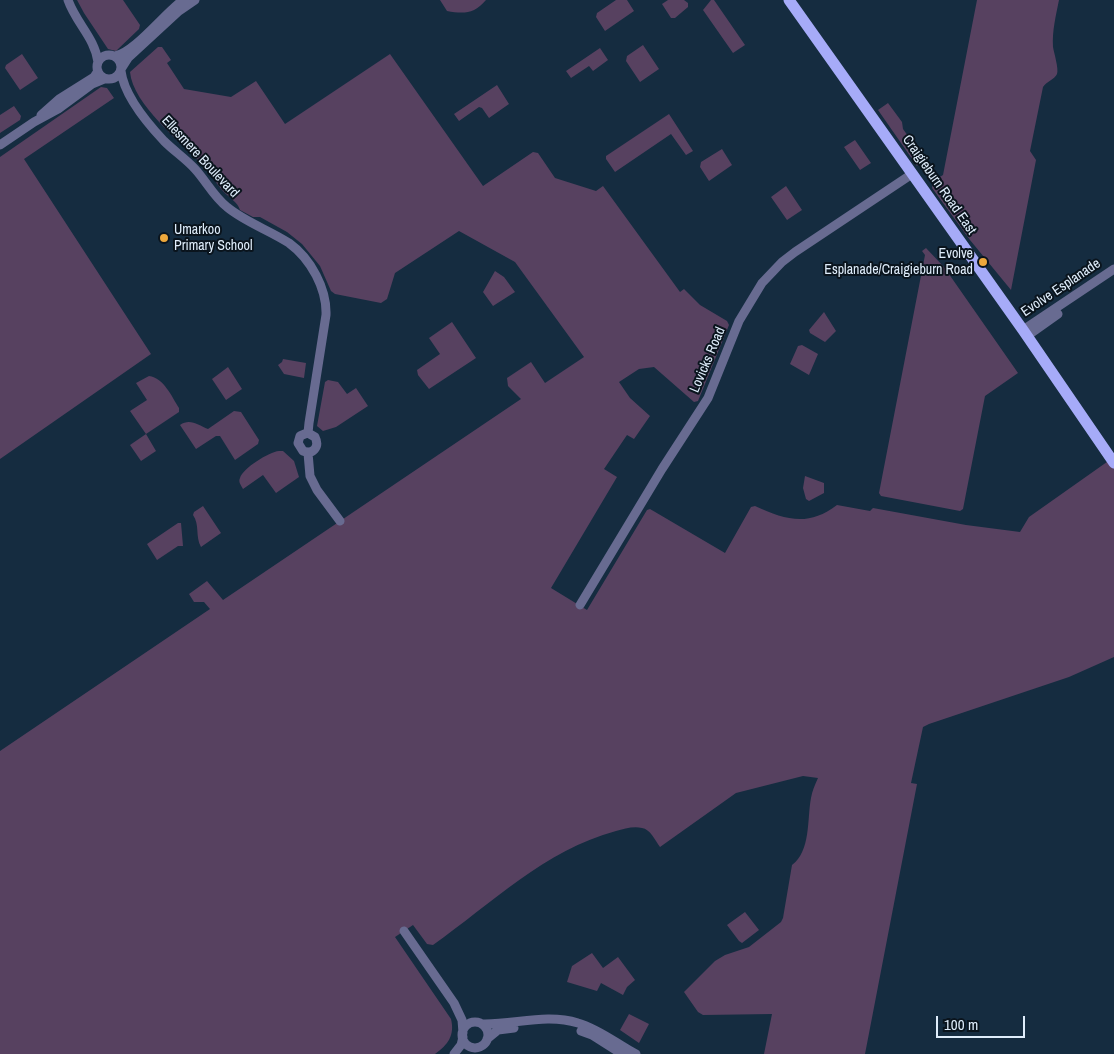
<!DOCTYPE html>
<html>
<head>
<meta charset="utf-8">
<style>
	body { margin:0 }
	#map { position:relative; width:1114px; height:1054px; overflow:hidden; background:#152c40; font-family:"Archivo Narrow",sans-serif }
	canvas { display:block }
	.scale { position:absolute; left:936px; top:1016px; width:89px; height:22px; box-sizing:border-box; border:2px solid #dfedfb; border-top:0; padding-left:6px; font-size:15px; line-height:18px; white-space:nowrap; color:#dfedfb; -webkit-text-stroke:4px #0a141d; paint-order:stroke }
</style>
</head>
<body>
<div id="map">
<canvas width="1114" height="1054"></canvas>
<div class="scale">100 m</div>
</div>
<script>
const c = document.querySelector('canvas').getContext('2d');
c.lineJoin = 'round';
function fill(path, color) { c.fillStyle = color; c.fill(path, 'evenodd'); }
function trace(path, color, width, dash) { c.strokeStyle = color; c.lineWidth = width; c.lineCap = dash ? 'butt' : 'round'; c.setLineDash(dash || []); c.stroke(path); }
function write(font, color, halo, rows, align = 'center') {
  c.font = font + ' "Archivo Narrow",sans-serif'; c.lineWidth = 4; c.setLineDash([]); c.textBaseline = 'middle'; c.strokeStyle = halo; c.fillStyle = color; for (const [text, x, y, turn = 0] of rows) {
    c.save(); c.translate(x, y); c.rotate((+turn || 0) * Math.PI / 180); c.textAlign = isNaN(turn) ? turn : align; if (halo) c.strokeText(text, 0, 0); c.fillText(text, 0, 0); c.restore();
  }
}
fill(new Path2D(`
	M77,0H123L140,25L139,29L116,51L108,49L84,13Z
	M440,0H486C474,14 464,14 447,11Z
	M616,0H627L634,11L605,31L596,17L597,13Z
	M668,0H684L688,3V7L675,18H671L662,4Z
	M711,0H714L745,45L733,53L703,10Z
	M977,0H1059C1056,15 1052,31 1053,47C1054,53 1059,69 1057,74C1055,79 1046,82 1043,87L1030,151L1036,160L1011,290L970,240L932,188L933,181L943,175Z
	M643,45L659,69L640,82L626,61L627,56Z
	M158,47H162L171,60L167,63L184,89L231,97L256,81L285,124L390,54L483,186L533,152L538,153L555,178L596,191L603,186L680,292L684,289L700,305L727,321L729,325L698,401L694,402L654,367L639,369L619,382L630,398L650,416L634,439L627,435L604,469L617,477L551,588L587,610L647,510L650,509L725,553L751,507L755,506C786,520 808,527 837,505L870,511L873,508L966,525L1020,532L1029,517L1114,457V657L1069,677L929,724L923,727L911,783L917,784L865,1054H764L772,1014L703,1015L698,1012L684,992L715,961L725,955L749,947L781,922L783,918L792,865C811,851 807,819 811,798C812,791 815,785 818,778L803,776L736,793L660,847C655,840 650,829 642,828C633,826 624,829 616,831C545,850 491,904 433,945L427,944L413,925L395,937L451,1019C455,1035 448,1045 435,1054H0V751L210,609L204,602H194L189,594L207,581L223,600L521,399L508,386L507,378L531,362L545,383L584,357L515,262L459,231L395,273L387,299L381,303L335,294L331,291L320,266L302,244L287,232L260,217H253L240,210C238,202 228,197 222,190C215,182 210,173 203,165C181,142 133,105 130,72Z
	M600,48L608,60L593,71L589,66L571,78L566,71Z
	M22,54L38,78L20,90L5,68L6,65Z
	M497,85L509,104L489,118L482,108L479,107L459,121L454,114Z
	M101,87L107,88L114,98L24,159L151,354L0,459V157Z
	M888,103L902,122L903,129L923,157L917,166L878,110Z
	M14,106L21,116L20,120L0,133V115Z
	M669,114L693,151L686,155L671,134L615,172L606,159V156Z
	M855,140L871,163L860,170L844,147Z
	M722,149L732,165L709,181L700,167L701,162Z
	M786,186L802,210L787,220L771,197Z
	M926,248L944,267L1018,373L985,396L963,509L960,511L881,496L879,493L925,255L922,251Z
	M495,271L504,277L515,292L493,306L483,292Z
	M824,312L836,331L825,342L810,333L809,330Z
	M452,322L476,358L429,389L418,375L417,370L440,354L429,338Z
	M802,345L818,354L809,375L790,364L798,346Z
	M283,359L306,363L304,378L284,374L278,365L282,362Z
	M228,367L242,389L226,400L212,379Z
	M149,376C164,378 172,397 179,408V412L146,434L156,451L141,461L130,445L146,434L130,411L147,400L136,383Z
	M328,380L338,382L347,394L356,388L368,406L336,427L323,431L317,426L325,382Z
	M234,411L241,412L259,440L258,444L235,460L220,436H216L196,449L180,425C190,418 198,425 208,429Z
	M279,451H283L294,461L299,477L276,493L263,475L243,489C241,485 238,482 240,478C243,468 269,452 279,451Z
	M805,476L824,483V493L809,501L806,499L803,488Z
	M203,506L221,533L201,547C195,536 200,525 193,515L194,512Z
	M178,523H181L183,546H178L157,560L147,544Z
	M745,912L759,930L742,943L739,941L727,925Z
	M592,953L603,968L618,957L635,980L627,987L623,995L601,983L597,991L567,982L572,966Z
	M629,1014L649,1024L639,1043L620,1030Z`), '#574160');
trace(new Path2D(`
	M68,0C76,23 95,38 98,62
	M97 67a12 12 0 1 1 24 0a12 12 0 1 1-24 0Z
	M115,56C134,53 164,14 183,0
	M121,69L128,58L179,11L195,0
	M121,71C124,95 148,124 164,141C174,151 186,159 195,169C206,181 214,197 227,207C245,222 269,230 289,243C311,259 327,289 326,315L309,423L308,433L315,437C320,447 313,455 303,451L298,443L300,436L307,433
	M41,115L59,99L94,77L98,71
	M0,145L34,122L58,109L92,84L104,79
	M1023,330L1114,269
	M1027,336L1058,314
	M308,453L310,476L317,490L340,521
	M580,605L662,469L708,398L739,321L762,283L782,262L795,252L912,174
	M404,931L454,1003L462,1020L463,1033
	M462 1035a13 13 0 1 1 26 0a13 13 0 1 1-26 0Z
	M482,1024C514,1025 546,1013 578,1023C599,1029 617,1044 636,1054
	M581,1031L592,1035L622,1054
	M487,1039L498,1030L514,1028
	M454,1054L461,1045L463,1037`), '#686b91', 9);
trace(new Path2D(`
	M789,0L1023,330L1114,463`), '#a6abf8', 11);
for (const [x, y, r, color] of [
	[164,238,5,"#eda83c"],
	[983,262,5,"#eda83c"]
]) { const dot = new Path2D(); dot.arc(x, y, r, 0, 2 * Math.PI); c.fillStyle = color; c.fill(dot); trace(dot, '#0a141d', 2); }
write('14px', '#dfedfb', '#0a141d', [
	["Ellesmere Boulevard",200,157,47],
	["Craigieburn Road East",939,185,55],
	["Evolve Esplanade",1061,288,-34],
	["Lovicks Road",708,360,-67]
]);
write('14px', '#dfedfb', '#0a141d', [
	["Umarkoo",174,230],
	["Primary School",174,246],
	["Evolve",973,254,"right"],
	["Esplanade/Craigieburn Road",973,270,"right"]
], 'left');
</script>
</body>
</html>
